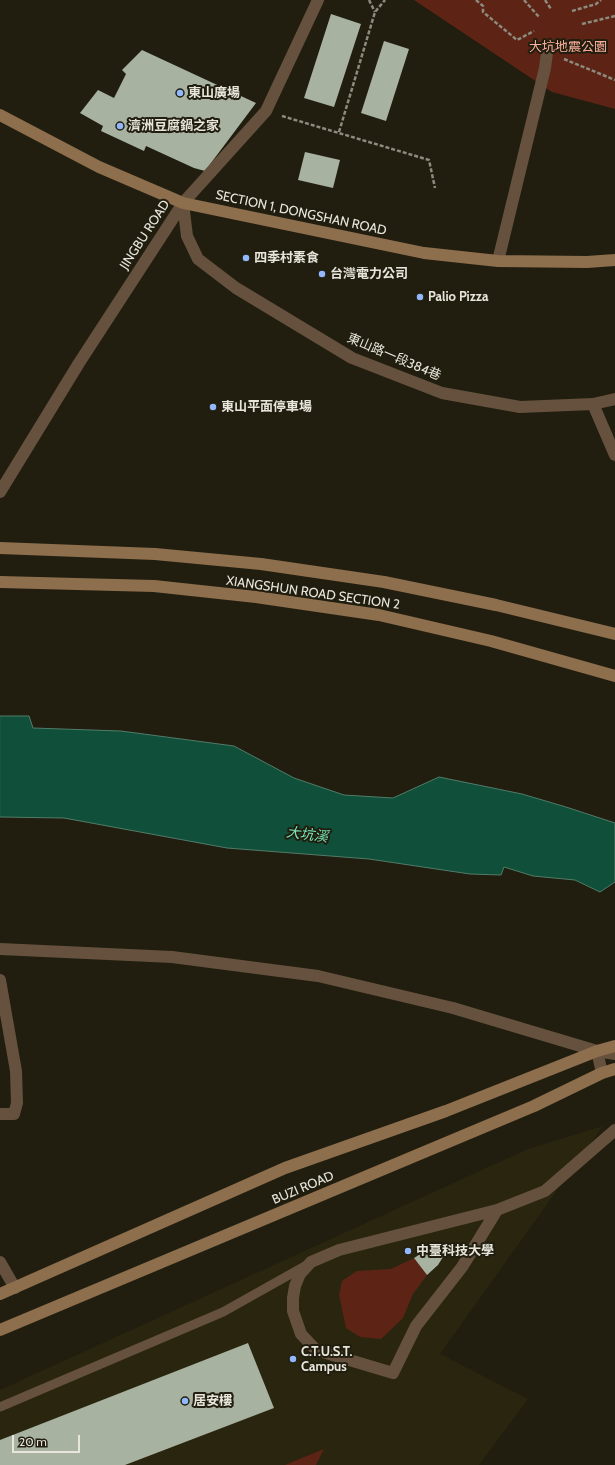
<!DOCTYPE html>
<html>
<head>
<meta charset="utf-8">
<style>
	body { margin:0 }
	#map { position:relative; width:615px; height:1465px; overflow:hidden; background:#211e0f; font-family:Cabin,sans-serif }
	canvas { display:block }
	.scale { position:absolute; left:12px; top:1435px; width:68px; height:18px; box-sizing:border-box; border:2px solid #e8e6dc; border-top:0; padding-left:5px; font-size:12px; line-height:14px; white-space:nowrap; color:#e8e6dc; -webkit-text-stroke:3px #211e0f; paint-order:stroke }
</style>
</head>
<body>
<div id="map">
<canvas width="615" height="1465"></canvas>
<div class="scale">20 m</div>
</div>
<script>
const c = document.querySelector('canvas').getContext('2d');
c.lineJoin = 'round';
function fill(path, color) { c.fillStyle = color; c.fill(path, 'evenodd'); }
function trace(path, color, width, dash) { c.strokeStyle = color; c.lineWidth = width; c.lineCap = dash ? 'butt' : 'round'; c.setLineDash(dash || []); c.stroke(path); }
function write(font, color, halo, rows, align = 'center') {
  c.font = font + ' Cabin,"Noto Sans TC",sans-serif'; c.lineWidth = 4; c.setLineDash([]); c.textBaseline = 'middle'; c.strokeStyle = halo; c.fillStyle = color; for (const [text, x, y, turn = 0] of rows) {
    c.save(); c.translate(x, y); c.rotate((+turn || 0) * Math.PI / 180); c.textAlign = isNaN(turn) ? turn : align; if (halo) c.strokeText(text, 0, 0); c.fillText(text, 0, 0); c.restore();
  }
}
fill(new Path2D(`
	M603,1126L440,1354L528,1399L479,1465H0V1390L528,1149Z`), '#29250e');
fill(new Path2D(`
	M414,0H615V109L552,92Z
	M414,1258L427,1275L413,1294L403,1318L381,1339L360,1337L346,1328L339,1295L342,1281L357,1271L391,1269Z
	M324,1449L316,1465H285Z`), '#5d2416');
const water = new Path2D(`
	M0,716H29L33,728L121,731L234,746L294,778L344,795L393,798L439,777L522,794L566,807L615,823V882L600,892L575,880L533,876L504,867L501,875L470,874L369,859L227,848L64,818L0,817Z`);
fill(water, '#104f39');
trace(water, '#517c6a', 1);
fill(new Path2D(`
	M331,14L361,24L334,107L304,98Z
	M384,41L409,49L386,121L361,113Z
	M142,50L256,103L205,171L194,168L146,146L144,151L101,131L103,126L80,113L98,90L114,98L126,74L122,70Z
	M305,152L340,160L333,188L298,180Z
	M436,1248L446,1250L443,1257L438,1265L427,1275L414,1258L422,1253Z
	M248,1343L274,1408L125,1465H0V1440Z`), '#a7b2a0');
trace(new Path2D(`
	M369,0L375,12
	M476,0L483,6V12L517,40L534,31
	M524,0L539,17
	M545,0L551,9
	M572,11L596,4L601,0
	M582,24L615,16
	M564,59L615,80
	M282,116L429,160L435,188
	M339,132L375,12L385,0`), '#8d8a7e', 2.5, [4, 2]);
trace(new Path2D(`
	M0,1407L223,1312L305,1266`), '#65513d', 9);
trace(new Path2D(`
	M183,203L187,236L198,259L236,288L352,358L442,393L520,407L593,404L615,399
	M498,261L545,68L547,53
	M593,404L615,455
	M0,492L79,363L183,203L266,111L318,0
	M0,949L172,957L318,976L453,1008L597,1051L602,1073
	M0,980L16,1071L17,1103L14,1114H0
	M597,1051L615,1054
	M497,1210L462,1267L416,1326L393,1373L316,1350L301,1334L293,1311V1298L295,1286L300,1274L311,1262L339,1250L497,1210L545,1191L615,1130
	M0,1262L15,1288`), '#65513d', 12);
trace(new Path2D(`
	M0,115L99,167L183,203L424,253L498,261L587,262L615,260
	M0,548L155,554L261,564L384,582L496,605L615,634
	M0,582L154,586L256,597L379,615L491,641L615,676
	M0,1294L285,1168L446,1111L597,1051L615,1046
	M0,1330L534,1106L602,1073L615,1069`), '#8d6e4d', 12);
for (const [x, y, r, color] of [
	[180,93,4,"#93b7fd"],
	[120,126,4,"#93b7fd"],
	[246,258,4,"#93b7fd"],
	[322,274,4,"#93b7fd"],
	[420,297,4,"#93b7fd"],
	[213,407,4,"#93b7fd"],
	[408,1251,4,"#93b7fd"],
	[293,1359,4,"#93b7fd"],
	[185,1401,4,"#93b7fd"]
]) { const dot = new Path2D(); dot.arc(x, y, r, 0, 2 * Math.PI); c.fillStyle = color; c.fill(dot); trace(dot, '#211e0f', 1.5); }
write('13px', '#fcae9a', '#211e0f', [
	["大坑地震公園",568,47]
]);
write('bold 13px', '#e8e6dc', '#211e0f', [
	["東山廣場",188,93],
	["濟洲豆腐鍋之家",128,126],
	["四季村素食",254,258],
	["台灣電力公司",330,274],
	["Palio Pizza",428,297],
	["東山平面停車場",221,407],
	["中臺科技大學",416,1251],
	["C.T.U.S.T.",301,1352],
	["Campus",301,1367],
	["居安樓",193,1401]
], 'left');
write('13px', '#e8e6dc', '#211e0f', [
	["SECTION 1, DONGSHAN ROAD",301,213,12],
	["JINGBU ROAD",145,235,-57],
	["東山路一段384巷",394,357,23],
	["XIANGSHUN ROAD SECTION 2",313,593,8],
	["BUZI ROAD",303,1188,-23]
]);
write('italic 14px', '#78e6ba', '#211e0f', [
	["大坑溪",307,835,7]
]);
</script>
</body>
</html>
